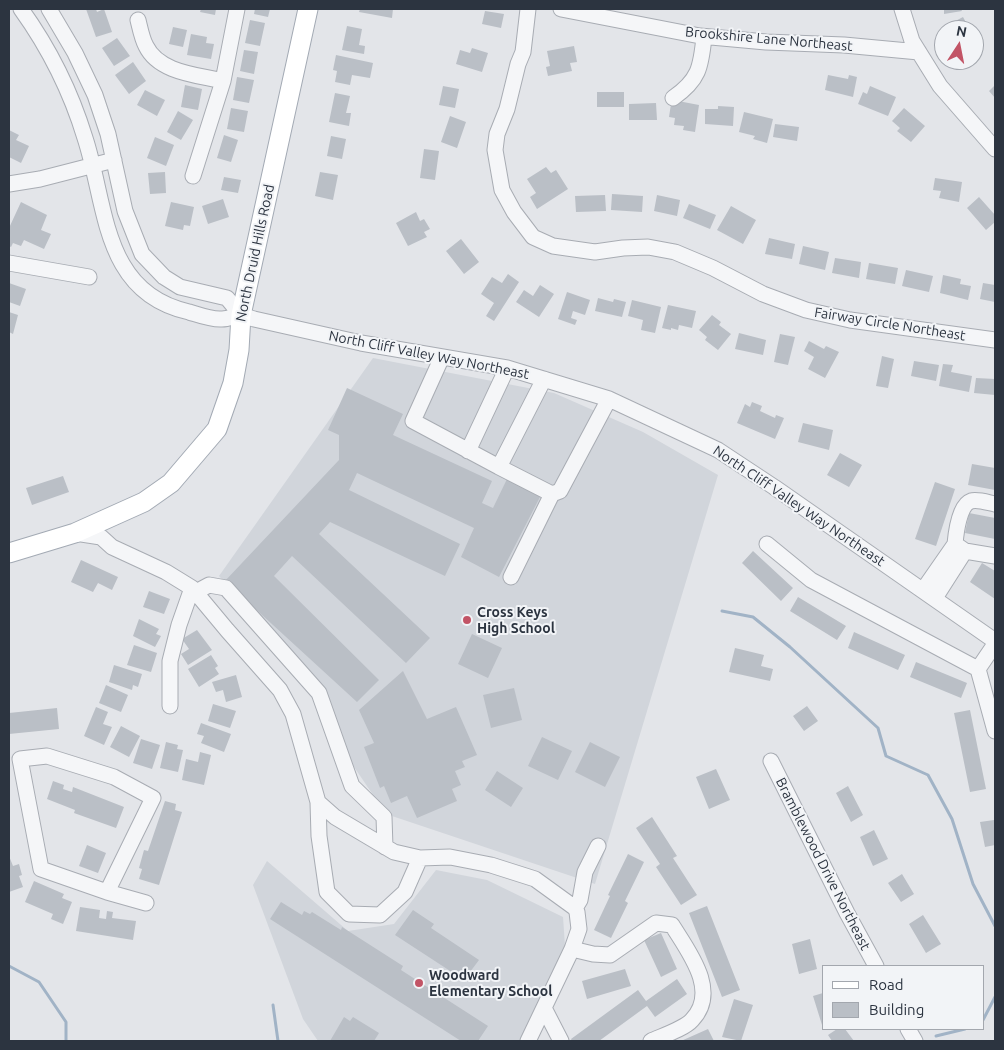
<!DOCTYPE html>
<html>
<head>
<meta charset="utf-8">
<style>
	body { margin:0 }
	#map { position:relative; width:1004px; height:1050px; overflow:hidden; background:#e3e5e9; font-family:Ubuntu,sans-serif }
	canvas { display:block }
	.frame { position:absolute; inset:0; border:10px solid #2c3440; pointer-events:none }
	.legend { position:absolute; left:822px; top:965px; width:162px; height:65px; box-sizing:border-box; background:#f2f4f7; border:1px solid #a3a7ae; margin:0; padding:6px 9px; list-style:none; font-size:15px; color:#2c3440 }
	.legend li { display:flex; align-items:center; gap:10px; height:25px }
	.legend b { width:25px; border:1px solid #a3a7ae }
	.north { position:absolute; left:934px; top:20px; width:50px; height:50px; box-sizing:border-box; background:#f2f4f7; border:1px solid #a3a7ae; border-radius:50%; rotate:11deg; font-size:14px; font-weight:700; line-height:20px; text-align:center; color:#2c3440 }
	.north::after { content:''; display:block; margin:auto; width:18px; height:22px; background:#c25466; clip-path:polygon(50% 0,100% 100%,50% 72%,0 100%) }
</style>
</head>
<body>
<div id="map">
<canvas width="1004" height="1050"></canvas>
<div class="frame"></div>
<ul class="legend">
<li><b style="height:6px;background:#fff"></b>Road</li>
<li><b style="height:14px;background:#babfc6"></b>Building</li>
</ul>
<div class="north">N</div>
</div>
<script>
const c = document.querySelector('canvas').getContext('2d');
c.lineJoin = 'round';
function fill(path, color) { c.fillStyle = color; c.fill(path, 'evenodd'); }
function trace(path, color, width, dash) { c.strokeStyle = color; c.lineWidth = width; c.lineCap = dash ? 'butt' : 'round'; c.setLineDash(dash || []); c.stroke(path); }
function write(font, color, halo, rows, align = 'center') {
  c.font = font + ' Ubuntu,sans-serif'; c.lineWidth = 4; c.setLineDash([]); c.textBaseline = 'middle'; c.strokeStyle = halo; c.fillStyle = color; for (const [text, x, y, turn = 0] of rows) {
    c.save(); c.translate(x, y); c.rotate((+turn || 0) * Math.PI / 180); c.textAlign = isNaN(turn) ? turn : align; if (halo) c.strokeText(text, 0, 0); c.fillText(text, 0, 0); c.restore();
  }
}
fill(new Path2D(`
	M373,358L554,393L643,432L718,475L595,884L386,814L348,758L301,664L219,576Z
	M267,861L348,931L394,924L436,870L487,880L563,917L565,946L522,1041H318L303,1019L253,885Z`), '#d1d5db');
trace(new Path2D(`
	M722,611L753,617L790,647L878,728L886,756L928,775L952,819L973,884L995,926
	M9,966L39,982L66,1022V1041
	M273,1005L278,1041
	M983,1020L995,997
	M936,1036L965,1029`), '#a1b3c6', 3);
fill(new Path2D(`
	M86,9H96L97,12L104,9L112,32L96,37Z
	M201,9H216L215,15L200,12Z
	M255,9H270L268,17L254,14Z
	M360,9H393L392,18L359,12Z
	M944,9H961L962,11L944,14Z
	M485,11L504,14L501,28L482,24Z
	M963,17L970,30H951L948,25Z
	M250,20L265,23L260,46L245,43Z
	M347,26L362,29L359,45L365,46L364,54L342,50Z
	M173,27L187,30L183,47L169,44Z
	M191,34L207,37L206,43L214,44L211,59L187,55Z
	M117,38L130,56L114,66L102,48Z
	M574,46L577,62L570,63L572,71L548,76L546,67L550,66L547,51Z
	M472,48L488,53L482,72L456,64L460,50L470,53Z
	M244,50L258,52L254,74L240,71Z
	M336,55L373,63L370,78L352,75L350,85L335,82L337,71L333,70Z
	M133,62L146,81L129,94L115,75Z
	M828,75L848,79L849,75L857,77L853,97L825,90Z
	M237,77L254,80L249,103L233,100Z
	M185,85L202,89L198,110L181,107Z
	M995,85V98L989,91Z
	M443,86L459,89L455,108L439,105Z
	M870,86L896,97L888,116L858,104L863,92L867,94Z
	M145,90L165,100L157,116L137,105Z
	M597,92H624V107H597Z
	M335,93L350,96L346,113H351L349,126L329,122Z
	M678,101L699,105L695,132L683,130L684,126L674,125L675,118L669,117L671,104L677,105Z
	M656,103L657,120H629V104Z
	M718,106L734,107L733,126L705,124V109H718Z
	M231,108L248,111L244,132L227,129Z
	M904,108L925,126L911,142L897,131L900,128L892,121Z
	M178,111L193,120L181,140L167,132Z
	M744,112L773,119L767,143L753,139L755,136L739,132Z
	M450,116L466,122L457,148L441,142Z
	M775,124L799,127L797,141L773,137Z
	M9,130L19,135L16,140L29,146L21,163L9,157Z
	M224,135L238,140L231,162L217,158Z
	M331,136L346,139L342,159L327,156Z
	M155,137L174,145L166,166L147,158Z
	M424,149L439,151L435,180L420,178Z
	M546,167L551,173L556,170L568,189L537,209L530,197L536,193L527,179Z
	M165,172L166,193L150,194L148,173Z
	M320,172L338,175L333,200L315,196Z
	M224,177L241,180L238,193L221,190Z
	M935,178L962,182L959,202L939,198L941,191L933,190Z
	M612,194L643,196L642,212L611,210Z
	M605,195L606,211L576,212L575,196Z
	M657,195L680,200L677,216L654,211Z
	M979,197L995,215V222L986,230L967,208Z
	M223,199L229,217L208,224L202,206Z
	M21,202L47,215L41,230L51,234L44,249L24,240L21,246L13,243L11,247L9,246V228Z
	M171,202L194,207L190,226L184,225L183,230L165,226Z
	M689,204L716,215L710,229L683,218Z
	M731,206L756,220L743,244L717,230Z
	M416,212L420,221L424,219L430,229L424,232L427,237L408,246L396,223Z
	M769,238L795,244L792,259L765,254Z
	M461,239L479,262L464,274L446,251Z
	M803,246L829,252L825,270L799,264Z
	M835,258L861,262L859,278L832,273Z
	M869,263L898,268L895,284L866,279Z
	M906,270L933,276L929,292L902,286Z
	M508,274L519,282L494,321L486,316L494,303L481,294L492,277L502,283Z
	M943,275L961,279L960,284L971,286L968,300L940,293Z
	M9,283L26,289L20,306L9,302Z
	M983,283L995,285V302L980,299Z
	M540,285L554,294L539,317L516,302L524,290L533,296Z
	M567,292L590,300L585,315L573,311L571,318L577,320L575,325L558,319Z
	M598,298L613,302L614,299L626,302L622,317L595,311Z
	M632,300L661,307L655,333L641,330L643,320L628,316Z
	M668,305L696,311L692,328L679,325L678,330L671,328V330L662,328Z
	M9,312L18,315L13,334L9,332Z
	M712,315L721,322L719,325L731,334L718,350L705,340L707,337L699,330Z
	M739,333L766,340L763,355L735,349Z
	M780,334L795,337L788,365L774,362Z
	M809,341L824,349L826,346L839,352L825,378L808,369L814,357L804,351Z
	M882,356L894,359L888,388L876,386Z
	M914,361L939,365L936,381L911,376Z
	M943,364L953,365L951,372L972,376L969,392L939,386Z
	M976,378L995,379V395L974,393Z
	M347,388L403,414L393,435L492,481L482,503L493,508L507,479L541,495L499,577L461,557L474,528L357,473L349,490L460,544L445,576L330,522L319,534L430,638L406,663L292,556L274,576L379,680L357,702L225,581L339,460V435L328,430Z
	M752,402L762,406L760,411L775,418L776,415L784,418L775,439L737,423L745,404L750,407Z
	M803,423L833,430L829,450L798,442Z
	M840,453L862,465L849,487L827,475Z
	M972,464L995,468V490L968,485Z
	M63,476L69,492L32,505L26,488Z
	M935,482L955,489L936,546L915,539Z
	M969,513L995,518V539L965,533Z
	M753,551L793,588L781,601L742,563Z
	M81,560L118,577L112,590L98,583L93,592L71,582Z
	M982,563L995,571V599L970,582Z
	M149,591L170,599L164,614L143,607Z
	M798,597L846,626L837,640L790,611Z
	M139,619L159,629L156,634L161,636L155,647L133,636Z
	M197,630L212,650L188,665L181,654L189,649L182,639Z
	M854,632L905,655L898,670L848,648Z
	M472,634L502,648L488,678L458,664Z
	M134,645L157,653L151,672L127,665Z
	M735,648L764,655L761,666L773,669L770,681L729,672Z
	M211,655L218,666L215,668L219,674L199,687L188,669Z
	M916,662L967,683L961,698L910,677Z
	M114,665L142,674L138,687L133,685L132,690L109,682Z
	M403,671L427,719L456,707L477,755L462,761L465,767L455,771L461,785L452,789L457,801L417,818L407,796L391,803L384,786L380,788L364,747L374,743L359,710Z
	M236,675L242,697L226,702L223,690L216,692L212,682Z
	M106,685L128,695L121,712L99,703Z
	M514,688L522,720L491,728L483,695Z
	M213,704L236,711L230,728L208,721Z
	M807,706L818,721L804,731L793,716Z
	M96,707L108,712L103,724L112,727L104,745L84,736Z
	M57,708L59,729L9,734V713Z
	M970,710L986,789L970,792L954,713Z
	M201,723L231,734L224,752L201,743L204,736L197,734Z
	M121,726L140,736L129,757L110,747Z
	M542,737L572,751L558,780L528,766Z
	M141,739L160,745L152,769L133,763Z
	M166,742L178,745L177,749L183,750L178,772L160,768Z
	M590,742L620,757L605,787L575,772Z
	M200,752L211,755L204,785L182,780L186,759L198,762Z
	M716,769L730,800L709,809L696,777Z
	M497,771L523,788L511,807L485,790Z
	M53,781L64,785L63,789L72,792L73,787L124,807L116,828L74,813L75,810L47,799Z
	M848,786L863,815L851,822L836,793Z
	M165,801L176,804L175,810L182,812L159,885L139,879L142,869L139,868L144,850L148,851Z
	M652,817L677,856L673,858L697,895L681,905L656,867L660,864L636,828Z
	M994,820L995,845L985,847L980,822Z
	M874,830L888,859L873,866L860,837Z
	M87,845L106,853L98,873L79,866Z
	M628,854L644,862L625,901L628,903L611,938L594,930L610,896L608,895Z
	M9,856L13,866L19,864L22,875L19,876L23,887L9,892Z
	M902,874L914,894L901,902L888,883Z
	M34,881L64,894L62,898L72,902L63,924L51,919L53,914L25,902Z
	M281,902L302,915L304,911L310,914L312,912L341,930L342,927L403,966L401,970L488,1026L478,1041H461L270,919Z
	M707,906L740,990L722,997L689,913Z
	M80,907L100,910L99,918L106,919L107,911L113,912L112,918L136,921L133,940L76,931Z
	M413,910L434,924L431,928L479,960L464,980L395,935Z
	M923,915L941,944L926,953L909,924Z
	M661,933L677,969L661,977L644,940Z
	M810,939L817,969L799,974L792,944Z
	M625,969L631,986L587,999L582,981Z
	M677,979L687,994L655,1017L647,1006L599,1041H572L571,1039L638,990L646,1001Z
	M823,993V1025H822L813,996Z
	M734,999L753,1005L741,1041L722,1037Z
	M344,1017L350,1021L353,1017L379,1033L374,1041H330Z
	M708,1029L714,1041H681Z
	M837,1029H845L854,1041H832L828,1035Z`), '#babfc6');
const minor = new Path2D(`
	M21,9C49,48 71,92 85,138C107,205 102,293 189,312C199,315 212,320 222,319C228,319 235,316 241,315
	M49,9L75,53L95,95L108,134L125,211L142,254L164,277L180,287L227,298L241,315
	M528,9L523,52L518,64L507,109L497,134L495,150L502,190L514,212L533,237L553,246L595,252L623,248L648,247L675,252L713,268L763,294L806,310L850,320L995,340
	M561,9L700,36L766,42L844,45L919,52
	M902,9L912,41L940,86L995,149
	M138,20C140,28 142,39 146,46C159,73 198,75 223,81
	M673,98C699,80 701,67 704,37
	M193,176L223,81L237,9
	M9,184L40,179L114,160
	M9,263L89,277
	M241,315L254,319L361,343L507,368L609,399L718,450L774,487L995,641
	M442,357L413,421L499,467L544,379
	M468,451L507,368
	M499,467L552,494
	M995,504C989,503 978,499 971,501C959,505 956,533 955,544L965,551L995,556
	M75,533L101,537L112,547L166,572L192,588L227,630L280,690L293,714L318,802L335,817L394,852L420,858L450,857L491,865L535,879L575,908L577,912L579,929L572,949L528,1041
	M767,544L811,580L978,669L995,731
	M511,577L552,494L560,491L609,399
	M923,590L955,544
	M196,592L209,585L226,588L319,693L352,786L384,817L385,847
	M935,598L965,551
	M978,669L995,644
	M170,706V661L179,625L192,588
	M47,756L114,777L153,798L107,892L41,869L20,759Z
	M771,761L847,913L876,966
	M318,802L319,836L327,892L349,914L380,915L405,892L420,858
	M107,892L146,903
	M575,908L580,900L585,872L598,846
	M572,949L593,954L610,955L656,923L672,925C688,951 720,991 692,1020C684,1029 662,1036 651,1041
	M544,1008L561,1041
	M908,1029L915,1041`);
const major = new Path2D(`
	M9,553L75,533L144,502L171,483L217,429L233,383L239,350L241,315L308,9`);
trace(minor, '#a8acb3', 17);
trace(major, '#a3aab4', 21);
trace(minor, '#f5f6f8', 15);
trace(major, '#fff', 19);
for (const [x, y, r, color] of [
	[467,620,5,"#c25466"],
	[419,983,5,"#c25466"]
]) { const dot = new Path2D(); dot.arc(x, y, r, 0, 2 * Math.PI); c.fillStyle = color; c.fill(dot); trace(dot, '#f2f4f7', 2); }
write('14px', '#2c3440', '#f2f4f7', [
	["Brookshire Lane Northeast",769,39,5],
	["North Druid Hills Road",255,253,-78],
	["Fairway Circle Northeast",890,324,9],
	["North Cliff Valley Way Northeast",429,355,11],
	["North Cliff Valley Way Northeast",799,506,34],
	["Bramblewood Drive Northeast",823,864,63]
]);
write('bold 14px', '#2c3440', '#f2f4f7', [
	["Cross Keys",477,612],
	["High School",477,628],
	["Woodward",429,975],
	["Elementary School",429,991]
], 'left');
</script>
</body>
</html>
